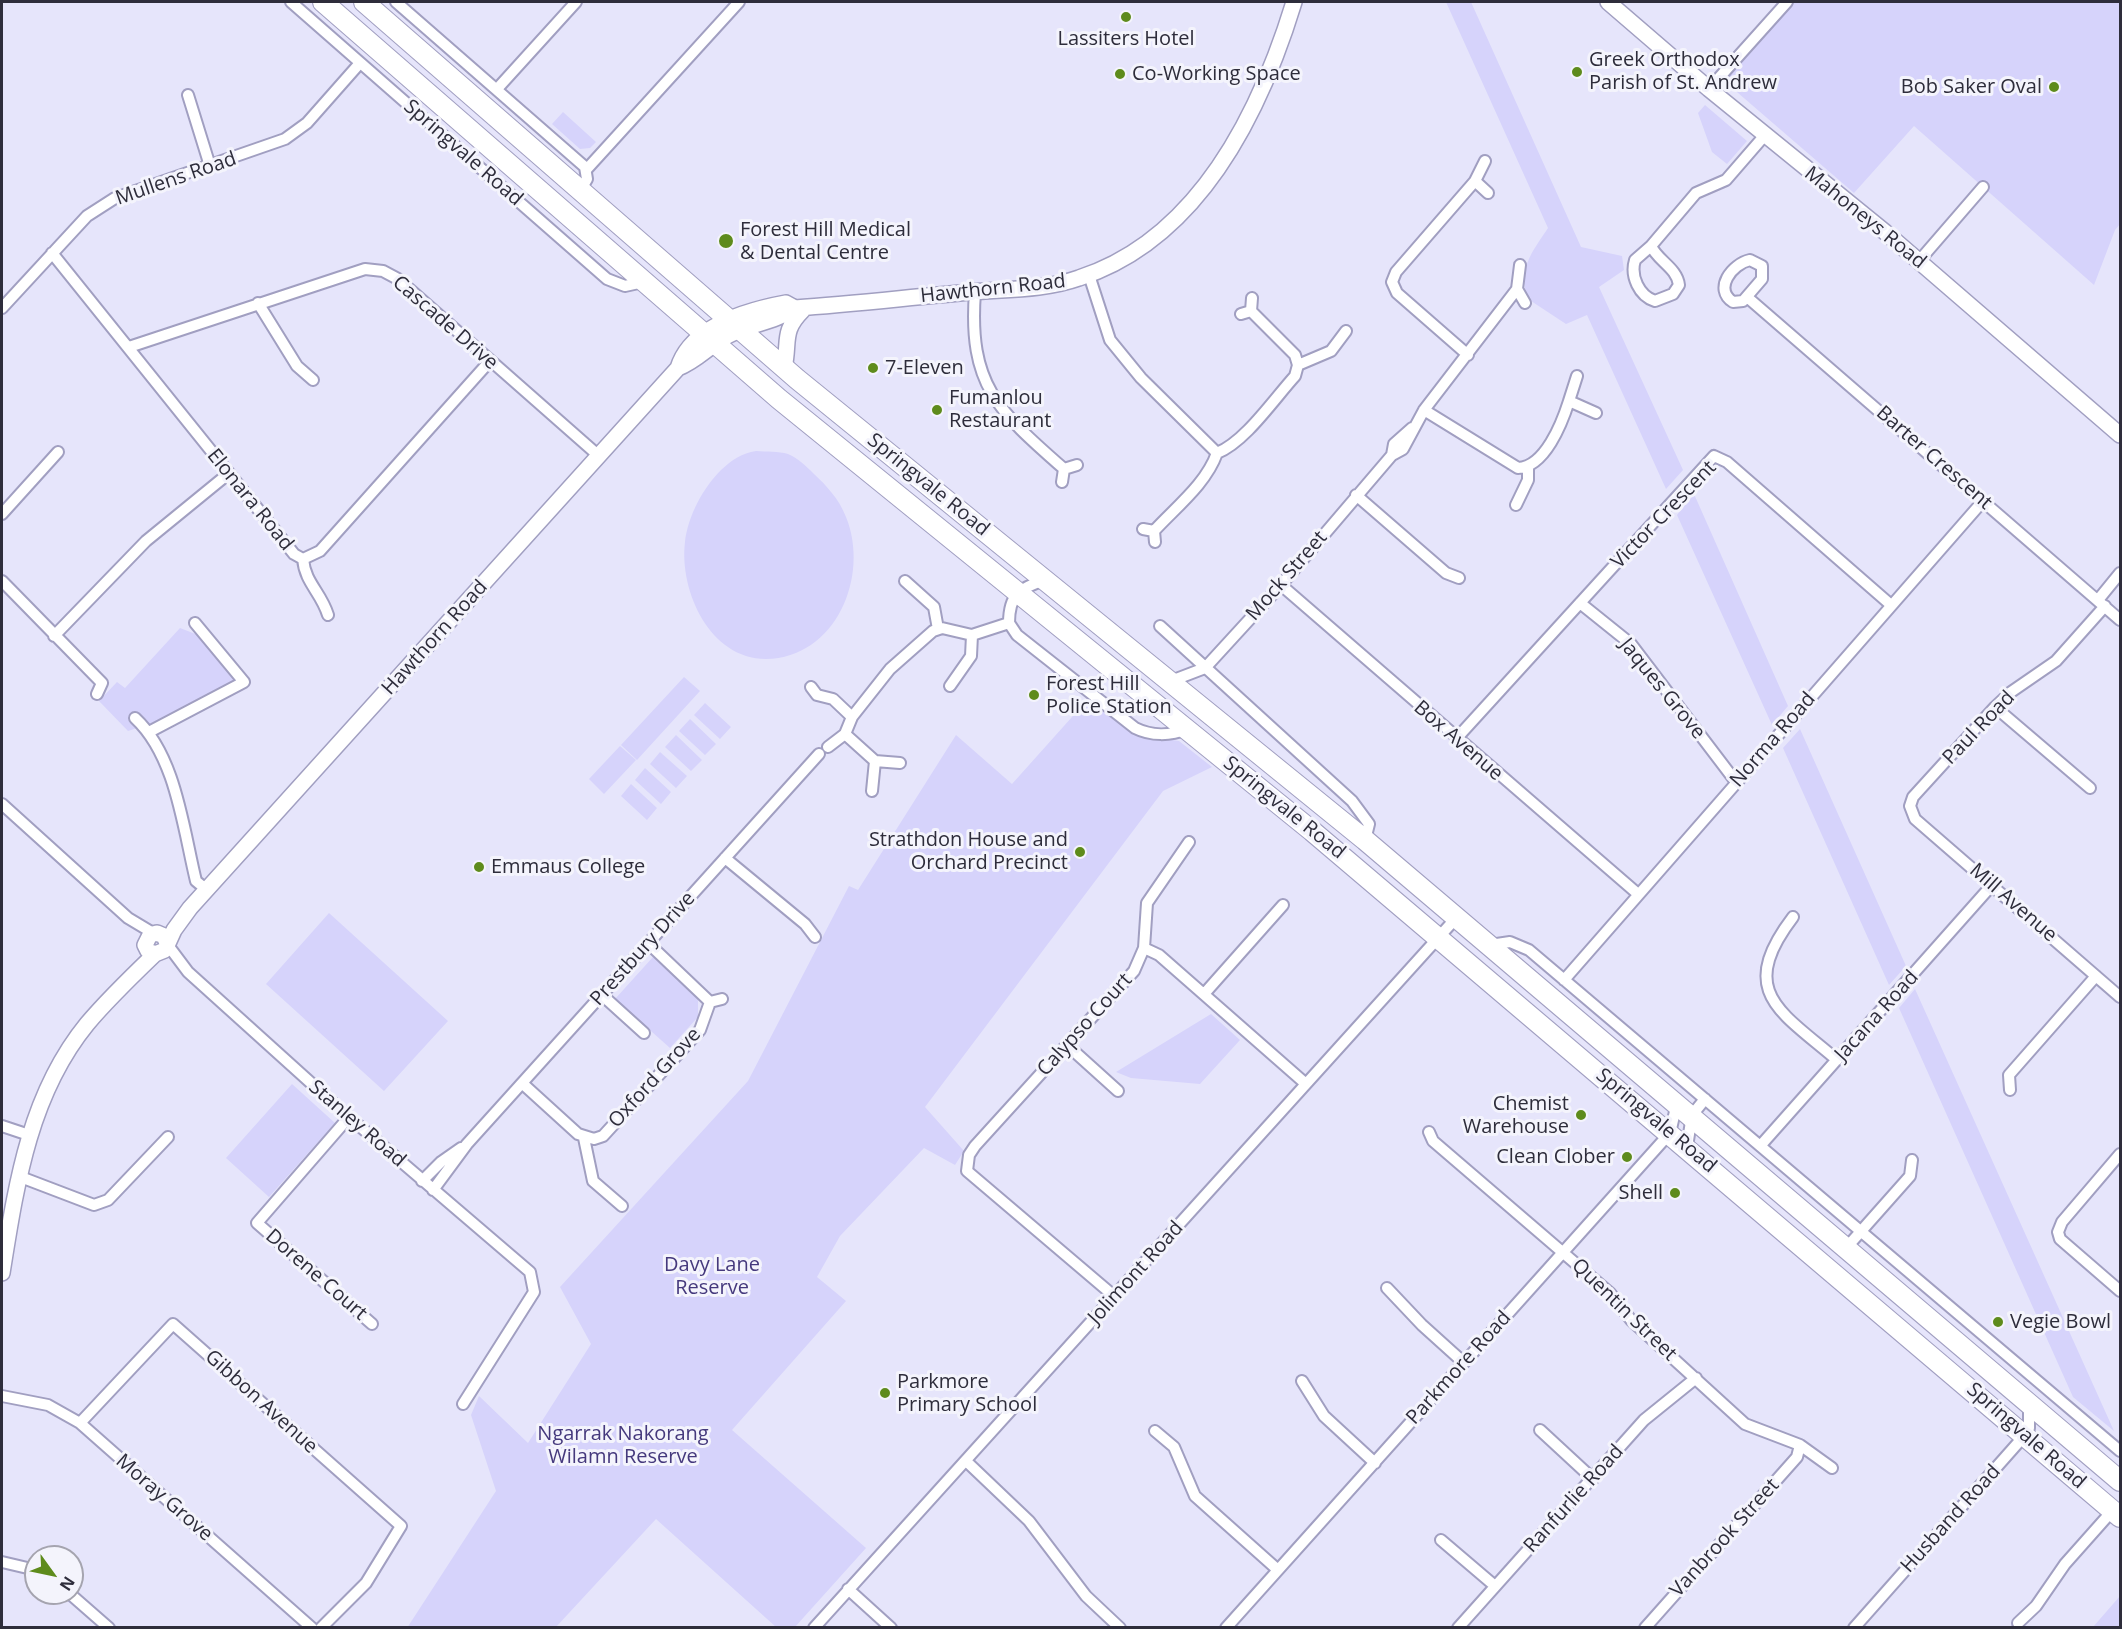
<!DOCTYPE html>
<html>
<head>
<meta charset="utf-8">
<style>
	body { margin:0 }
	#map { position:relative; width:2122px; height:1629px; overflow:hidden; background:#e6e5fb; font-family:"Open Sans",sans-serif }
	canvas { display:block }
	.frame { position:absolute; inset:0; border:3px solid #2e2d3b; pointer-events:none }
	.north { position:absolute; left:24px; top:1545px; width:60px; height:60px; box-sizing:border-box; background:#f4f4fc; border:2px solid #a5a4af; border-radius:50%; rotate:123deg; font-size:16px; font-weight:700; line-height:24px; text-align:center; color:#2e2d3b }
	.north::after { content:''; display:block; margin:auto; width:21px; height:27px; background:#5e8b1c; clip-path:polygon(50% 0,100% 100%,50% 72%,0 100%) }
</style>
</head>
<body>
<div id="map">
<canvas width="2122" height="1629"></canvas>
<div class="frame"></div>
<div class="north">N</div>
</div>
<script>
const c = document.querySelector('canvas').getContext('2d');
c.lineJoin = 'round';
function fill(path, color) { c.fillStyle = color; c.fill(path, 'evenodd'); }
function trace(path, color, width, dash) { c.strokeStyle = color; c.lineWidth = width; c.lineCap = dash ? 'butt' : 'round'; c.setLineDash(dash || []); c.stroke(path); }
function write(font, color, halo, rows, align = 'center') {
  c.font = font + ' "Open Sans",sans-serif'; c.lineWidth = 6; c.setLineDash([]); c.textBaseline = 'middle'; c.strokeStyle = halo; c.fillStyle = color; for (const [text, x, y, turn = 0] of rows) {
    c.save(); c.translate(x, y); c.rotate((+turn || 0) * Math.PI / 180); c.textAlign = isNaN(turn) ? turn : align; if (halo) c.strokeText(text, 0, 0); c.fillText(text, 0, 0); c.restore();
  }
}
fill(new Path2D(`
	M1446,2H1471L1581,247L1622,256L1624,270L1599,287L1683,470L1666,489L1587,315L1566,324L1528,299C1517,270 1532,252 1548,228Z
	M1793,2H2120V224L2115,230L2094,285L1914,126L1854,193L1723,80Z
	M1705,105L1747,141L1727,164L1712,152L1698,113Z
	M563,112L596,142L590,148L580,149L552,124Z
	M756,451C767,452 778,451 788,454C798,458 806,466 813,473C827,486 839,499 846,517C870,576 836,658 766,659C710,659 679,591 685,542C688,516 703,488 721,470C732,460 742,453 756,451Z
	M1694,494L1788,706L1772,725L1677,515Z
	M180,628L198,635L238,682L156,722L128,731L99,701L117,682L125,688Z
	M684,677L700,691L637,760L621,745Z
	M1089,698L1146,736L1179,741L1212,767L1163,791L925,1107L964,1151L955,1165L924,1148L840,1236L817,1277L846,1301L732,1430L866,1548L795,1627H776L656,1519L556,1627L407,1628L496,1491L471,1415L479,1396L528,1443L591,1344L560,1287L748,1081L849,886L858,890L956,735L1012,784Z
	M705,703L731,727L720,739L694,715Z
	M690,719L716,744L705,755L679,731Z
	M1800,729L1906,966L1889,985L1783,748Z
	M676,735L702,760L691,771L665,747Z
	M620,746L636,760L604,794L589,779Z
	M660,752L687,776L676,788L650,764Z
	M645,768L671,792L661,804L635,780Z
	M631,784L657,808L647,820L621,796Z
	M329,913L448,1021L384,1091L266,984Z
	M653,957L698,997V1017L670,1048L615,999Z
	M1915,989L2114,1431L2073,1397L1899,1008Z
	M1211,1014L1240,1040L1200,1084L1131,1078L1116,1072Z
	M292,1084L335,1123L269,1197L226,1158Z
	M2120,1596V1627H2093Z`), '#d6d3fb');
const street = new Path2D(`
	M291,2L607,279L625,286L643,282
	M396,2L585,167L587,179L580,191
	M497,89L576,2
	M1709,89L1787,2
	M188,95L210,166
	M1485,161L1475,181L1488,193
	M586,170L739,2
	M1651,246C1658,261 1677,268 1679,285L1673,294L1655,301C1639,296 1630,276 1635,260L1651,246L1696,193L1726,180L1765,135
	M52,253L294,554L303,559L320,551L489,362
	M1750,260L1762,266V279L1743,301L1733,302C1713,289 1732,264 1750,260Z
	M1919,261L1983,187
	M1520,265L1517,289L1525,303
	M1089,275L1110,340L1141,378L1217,453
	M975,292C968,385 998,411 1064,469
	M1747,297L2120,620
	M258,303L297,366L313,380
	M2,308L87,216L115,198L285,139L307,123L360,63
	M1251,311L1295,355L1298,365
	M1241,314L1251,311L1252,298
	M129,347L365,269L383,271L398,279L599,456
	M1468,355L1397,293L1392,282L1396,272L1475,181
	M1577,376L1569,401L1596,413
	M1424,410L1518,468C1545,467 1562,423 1569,401
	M1392,455L1394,444L1412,428
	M1062,482L1064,469L1077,465
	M1356,495L1446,573L1459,578
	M1516,505L1528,480V468
	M2,514L58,452
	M1143,529L1154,531L1155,542
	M1154,531C1176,507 1206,484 1217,453C1245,442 1274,399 1295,376L1298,365L1331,351L1346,331
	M303,559C305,583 321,592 328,615
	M2,581L102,683L97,694
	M905,581L934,607L938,629
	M1281,585L1638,894
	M2098,600L2120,573
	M1580,603L1631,644L1736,782
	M2105,606L2056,661L2011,692L1995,707L1913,797L1910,806L1915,819L2120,997
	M1009,623L1017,635L1135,728C1151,736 1170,736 1187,729
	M1009,623C1009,594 1020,588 1045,580
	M1160,626L1352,801L1369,824L1365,840
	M54,636L146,541L228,474
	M1171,681L1205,668L1281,585L1392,455L1403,449L1424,410L1517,289
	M950,686L971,656L972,635
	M811,687L817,695L833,699L852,717
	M1995,707L2090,788
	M135,718C176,756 183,828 196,881L207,890
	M149,732L244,682L195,623
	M845,734L875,761L872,791
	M1456,739L1714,456L1727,462L1891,605
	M828,747L845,734L852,717L890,669L933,631L942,628L972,635L1009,623
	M875,761L900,763
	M2,804L128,918L153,933
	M725,858L805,924L815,937
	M1793,917C1736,992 1780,1011 1837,1060
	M648,943L710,1002
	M167,944L188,972L342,1111L530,1272L534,1292L463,1404
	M1490,945L1510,942L1529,950L2120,1451
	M1144,948L1159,955L1306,1084
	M1564,980L1983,501
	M1204,994L1283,905
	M602,995L644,1033
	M1067,1045L1118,1091
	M523,1084L578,1134L594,1139L603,1136L700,1030L710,1002L722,999
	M2010,1090L2009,1075L2096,976
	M349,1117L257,1223L372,1324
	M2,1126L29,1135
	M1429,1132L1433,1141L1610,1293L1631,1320L1745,1424L1800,1445L1832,1468
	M584,1138L593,1181L622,1206
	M1761,1145L1992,885
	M1687,1147L1692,1115L1705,1099
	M2120,1154L2062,1222L2058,1232L2060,1239L2120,1291
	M18,1176L94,1205L108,1200L168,1137
	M422,1181L441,1162L461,1148
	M433,1190L467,1144L819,754
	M1847,1247L1910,1176L1912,1160
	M1387,1288L1422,1325L1463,1362
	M1114,1296L967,1171L969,1155L975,1146L1134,971L1144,948L1147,903L1189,842
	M1302,1381L1324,1416L1375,1463
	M2,1396L48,1405L80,1423L312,1628
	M80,1423L173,1324L401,1526L366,1583L321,1628
	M1540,1430L1593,1479
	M1155,1431L1174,1447L1195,1496L1278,1570
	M966,1461L1029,1521L1086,1596L1120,1628
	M1441,1540L1495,1586
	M2,1562L36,1570
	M848,1589L891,1628
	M69,1593L109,1628
	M2018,1623L2036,1606L2065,1564L2113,1510
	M814,1628L1457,917
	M1226,1628L1670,1133L1677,1103
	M1458,1628L1644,1420L1696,1378
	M1645,1628L1797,1457L1800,1445
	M1854,1628L2025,1435L2029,1428V1403`);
const secondary = new Path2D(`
	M1608,2L1709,89L1885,232L2120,435
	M678,368C697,361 711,344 729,335C750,324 775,322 795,308C854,304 912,297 971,292C1007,289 1045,290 1079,278C1199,239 1260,113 1294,2
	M784,368C790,341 781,332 803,310
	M167,943L164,936L157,933L150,935L145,945L148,951L155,954L165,950L174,930L190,908L678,368C691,326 748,310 786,303L795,308
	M2,1273C16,1186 29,1095 87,1024C108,999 131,977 155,954`);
const highway = new Path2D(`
	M323,2L779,399L1312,831L2120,1517
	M364,2L797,379L1365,840L2120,1481`);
trace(street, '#a19fc1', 14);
trace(secondary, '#a19fc1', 18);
trace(highway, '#a19fc1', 22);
trace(street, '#fff', 10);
trace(secondary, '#fff', 15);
trace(highway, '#fff', 20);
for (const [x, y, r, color] of [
	[1126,17,6,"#5e8b1c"],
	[1577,72,6,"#5e8b1c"],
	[1120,74,6,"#5e8b1c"],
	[2054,87,6,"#5e8b1c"],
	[726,241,8,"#5e8b1c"],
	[873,368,6,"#5e8b1c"],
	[937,410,6,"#5e8b1c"],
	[1034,695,6,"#5e8b1c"],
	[1080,852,6,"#5e8b1c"],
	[479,867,6,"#5e8b1c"],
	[1581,1115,6,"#5e8b1c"],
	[1627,1157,6,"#5e8b1c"],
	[1675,1193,6,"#5e8b1c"],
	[1998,1322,6,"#5e8b1c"],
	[885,1393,6,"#5e8b1c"]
]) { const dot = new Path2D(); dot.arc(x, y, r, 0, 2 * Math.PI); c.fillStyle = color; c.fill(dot); trace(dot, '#f4f4fc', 2); }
write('20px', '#2e2d3b', '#f4f4fc', [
	["Lassiters Hotel",1126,39,"center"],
	["Greek Orthodox",1589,60],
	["Parish of St. Andrew",1589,83],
	["Co-Working Space",1132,74],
	["Bob Saker Oval",2042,87,"right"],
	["Forest Hill Medical",740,230],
	["& Dental Centre",740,253],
	["7-Eleven",885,368],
	["Fumanlou",949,398],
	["Restaurant",949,421],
	["Forest Hill",1046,684],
	["Police Station",1046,707],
	["Strathdon House and",1068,840,"right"],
	["Orchard Precinct",1068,863,"right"],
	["Emmaus College",491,867],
	["Chemist",1569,1104,"right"],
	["Warehouse",1569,1127,"right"],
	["Clean Clober",1615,1157,"right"],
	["Shell",1663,1193,"right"],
	["Vegie Bowl",2010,1322],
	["Parkmore",897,1382],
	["Primary School",897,1405]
], 'left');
write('20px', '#2e2d3b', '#f4f4fc', [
	["Springvale Road",463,153,41],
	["Mullens Road",176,179,-19],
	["Mahoneys Road",1865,218,39],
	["Hawthorn Road",993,289,-6],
	["Cascade Drive",445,323,41],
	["Barter Crescent",1934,458,41],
	["Springvale Road",928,485,39],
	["Elonara Road",250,500,51],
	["Victor Crescent",1664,515,-46],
	["Mock Street",1287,576,-49],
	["Hawthorn Road",435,638,-48],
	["Jaques Grove",1662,689,51],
	["Paul Road",1979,728,-46],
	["Norma Road",1773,740,-49],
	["Box Avenue",1458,741,41],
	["Springvale Road",1284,808,39],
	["Mill Avenue",2013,903,41],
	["Prestbury Drive",643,949,-48],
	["Jacana Road",1877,1016,-48],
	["Calypso Court",1085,1025,-48],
	["Oxford Grove",655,1078,-48],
	["Springvale Road",1656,1121,40],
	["Stanley Road",357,1124,41],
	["Jolimont Road",1136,1273,-48],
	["Dorene Court",316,1275,41],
	["Quentin Street",1624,1310,44],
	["Parkmore Road",1459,1368,-48],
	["Gibbon Avenue",261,1402,42],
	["Springvale Road",2026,1436,41],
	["Moray Grove",164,1498,41],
	["Ranfurlie Road",1574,1499,-48],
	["Husband Road",1951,1519,-48],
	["Vanbrook Street",1725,1538,-48]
]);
write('20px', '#45397d', '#f4f4fc', [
	["Davy Lane",712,1265],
	["Reserve",712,1288],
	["Ngarrak Nakorang",623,1434],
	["Wilamn Reserve",623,1457]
]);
</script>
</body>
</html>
